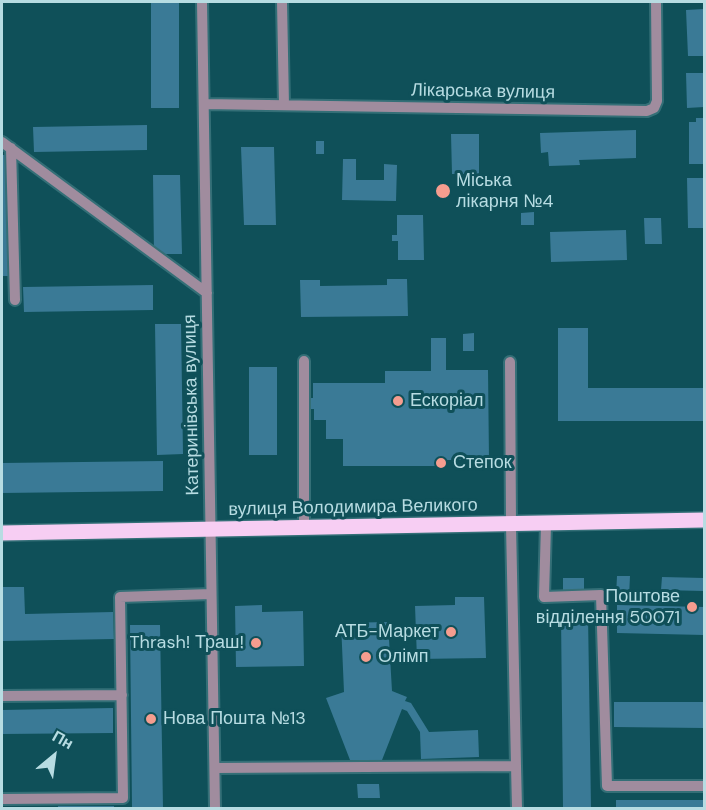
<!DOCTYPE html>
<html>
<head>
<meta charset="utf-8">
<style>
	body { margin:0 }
	#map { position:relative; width:706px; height:810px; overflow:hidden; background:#0f5059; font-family:"DM Sans",sans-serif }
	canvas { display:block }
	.frame { position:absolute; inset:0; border:3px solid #b7dce2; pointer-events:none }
	.north { position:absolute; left:24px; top:726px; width:60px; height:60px; -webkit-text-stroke:4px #0f5059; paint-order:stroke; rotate:29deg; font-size:16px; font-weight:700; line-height:24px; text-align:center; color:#b7dce2 }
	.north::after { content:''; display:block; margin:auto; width:21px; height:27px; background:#b7dce2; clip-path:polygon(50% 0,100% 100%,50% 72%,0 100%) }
</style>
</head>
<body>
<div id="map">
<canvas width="706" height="810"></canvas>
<div class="frame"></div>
<div class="north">Пн</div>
</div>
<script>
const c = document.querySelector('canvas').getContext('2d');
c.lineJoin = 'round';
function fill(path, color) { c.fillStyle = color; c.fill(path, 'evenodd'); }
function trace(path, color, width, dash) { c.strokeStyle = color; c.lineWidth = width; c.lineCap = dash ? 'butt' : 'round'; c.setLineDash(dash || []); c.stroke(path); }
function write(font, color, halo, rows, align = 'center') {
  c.font = font + ' "DM Sans",sans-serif'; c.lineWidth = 6; c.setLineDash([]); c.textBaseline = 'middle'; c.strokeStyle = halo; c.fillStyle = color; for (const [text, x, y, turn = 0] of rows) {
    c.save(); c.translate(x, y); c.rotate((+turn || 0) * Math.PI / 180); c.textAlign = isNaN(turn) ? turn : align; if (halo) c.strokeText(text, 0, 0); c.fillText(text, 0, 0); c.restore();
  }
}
fill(new Path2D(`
	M151,2H179V108H151Z
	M704,9V56H688L686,10Z
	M686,73H704V107L687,108Z
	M696,118H704V164H689V122H696Z
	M147,125V150L34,152L33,127Z
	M636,130V158L579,160L580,165L549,166L548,152L541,153L540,133Z
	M451,134H479V174H452Z
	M316,141H324V154H316Z
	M241,147H274L276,225H244Z
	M2,155H9L11,276H2Z
	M343,159H356V180H384V164L397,165L396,201L342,200Z
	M153,175H180L182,254H154Z
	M687,178H704V228H688Z
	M534,212V225H521V213Z
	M397,215H423L424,260H398V241H392V235H397Z
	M644,218H661L662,244H645Z
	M626,230L627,260L551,262L550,232Z
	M387,279H407L408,316L301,317L300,280H320V286L387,285Z
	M153,285V310L24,312L23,287Z
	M155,324H181L183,454L157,455Z
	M558,328H588V388H704V421H558Z
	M474,333V351H463V334Z
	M431,338H446V370H488L489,460H441V466H343V439H326V420H314V409H308L307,398H313V383H385V371H431Z
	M249,367H277V455H249Z
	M163,461V491L2,493V463Z
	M617,576H630L629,597H616Z
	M662,577L704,578V591L661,590Z
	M563,578H584V591H563Z
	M2,587H24L25,614L113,612L114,639L2,641Z
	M455,597H484L486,658L417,659L415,606L455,605Z
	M262,605V612L303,611L304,666L236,667L235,606Z
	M617,605L704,607V635L617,633Z
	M561,615H588L591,808H563Z
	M388,622L392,691L407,697L405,701L411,703L429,732L478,730L479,757L421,759L420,732L407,711L402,709L382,760H350L326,698L344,692L341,623Z
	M130,625H160L163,808H132Z
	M614,702H704V728L614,727Z
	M113,708V733L2,734V710Z
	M357,784H379L380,798H358Z
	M616,800H704V808H616Z
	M58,806H114V808H58Z`), '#3a7a96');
const minor = new Path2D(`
	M202,2L215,808
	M282,2L284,105
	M204,104L647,111L654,108L657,101L656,2
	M2,142L207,293
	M11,148L15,300
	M546,524L544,597L601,595L607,786H704
	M304,529V361
	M2,696L122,695
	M516,766L517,808
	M215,768L516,766L511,525L510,362
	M2,799L123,798L120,597L211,594`);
const major = new Path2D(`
	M2,533L704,520`);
trace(minor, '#346f77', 14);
trace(major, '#346f77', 18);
trace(minor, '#a08c9e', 10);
trace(major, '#f7cef3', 15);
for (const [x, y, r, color] of [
	[443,191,8,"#f59d8f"],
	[398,401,6,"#f59d8f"],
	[441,463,6,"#f59d8f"],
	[692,607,6,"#f59d8f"],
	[451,632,6,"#f59d8f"],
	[256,643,6,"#f59d8f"],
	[366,657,6,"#f59d8f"],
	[151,719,6,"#f59d8f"]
]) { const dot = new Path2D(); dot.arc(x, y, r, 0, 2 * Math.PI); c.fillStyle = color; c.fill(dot); trace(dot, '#0f5059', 2); }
write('18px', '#b7dce2', '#0f5059', [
	["Лікарська вулиця",483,92,1],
	["Катеринівська вулиця",192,405,-91],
	["вулиця Володимира Великого",353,508,-1]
]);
write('18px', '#b7dce2', '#0f5059', [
	["Міська",456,181],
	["лікарня №4",456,202],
	["Ескоріал",410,401],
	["Степок",453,463],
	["Поштове",680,597,"right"],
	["відділення 50071",680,618,"right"],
	["АТБ-Маркет",439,632,"right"],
	["Thrash! Траш!",244,643,"right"],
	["Олімп",378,657],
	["Нова Пошта №13",163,719]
], 'left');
</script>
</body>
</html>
